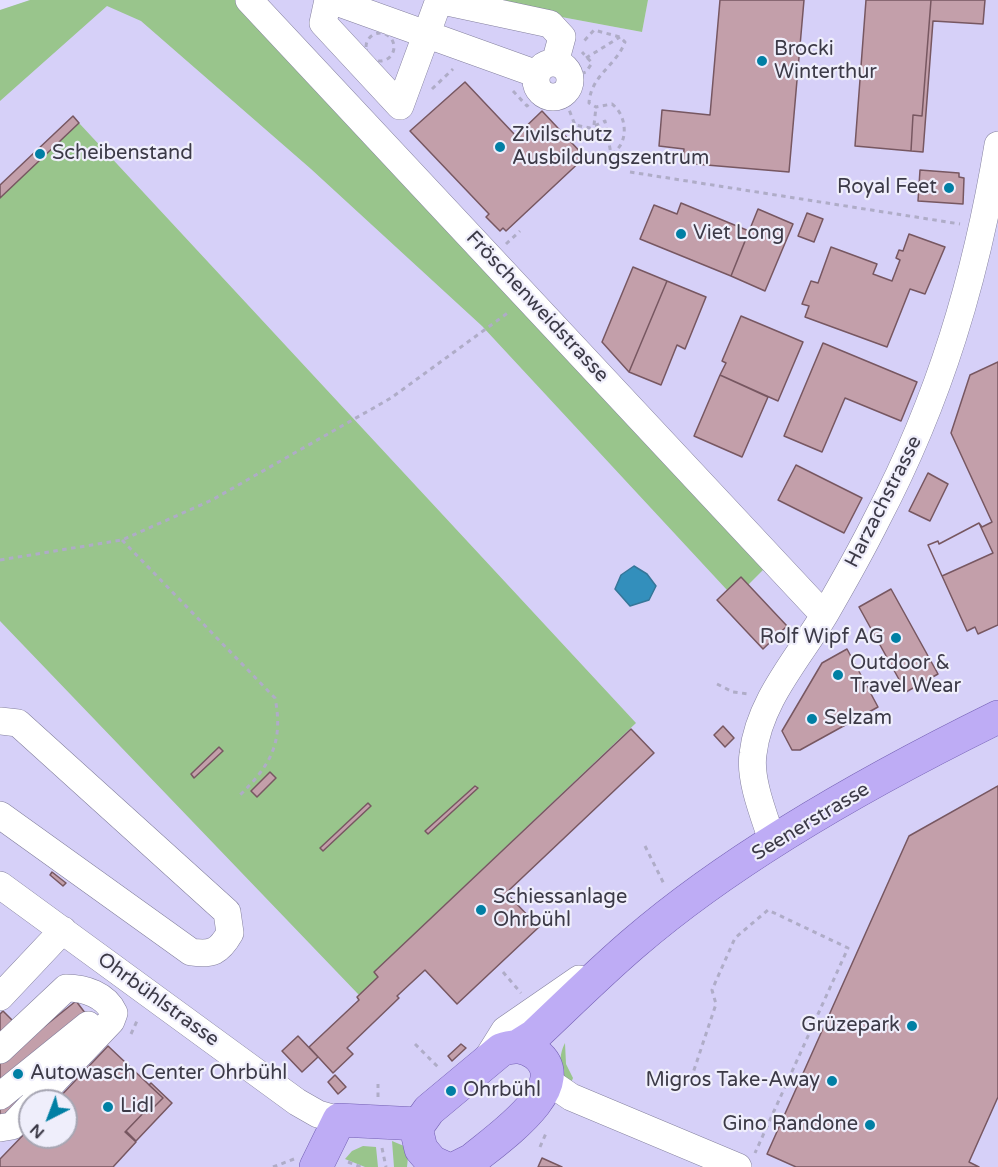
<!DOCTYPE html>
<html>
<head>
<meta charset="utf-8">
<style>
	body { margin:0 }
	#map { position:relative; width:998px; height:1167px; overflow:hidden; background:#e2deff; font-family:"Varela Round",sans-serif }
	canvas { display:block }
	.north { position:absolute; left:18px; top:1089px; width:60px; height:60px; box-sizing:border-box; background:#efeefb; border:2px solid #a7a6b3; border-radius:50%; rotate:222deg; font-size:16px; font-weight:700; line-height:24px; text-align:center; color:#3c3a47 }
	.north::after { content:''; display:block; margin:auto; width:21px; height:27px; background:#007fa4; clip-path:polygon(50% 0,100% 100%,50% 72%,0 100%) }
</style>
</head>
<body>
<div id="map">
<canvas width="998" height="1167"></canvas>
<div class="north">N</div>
</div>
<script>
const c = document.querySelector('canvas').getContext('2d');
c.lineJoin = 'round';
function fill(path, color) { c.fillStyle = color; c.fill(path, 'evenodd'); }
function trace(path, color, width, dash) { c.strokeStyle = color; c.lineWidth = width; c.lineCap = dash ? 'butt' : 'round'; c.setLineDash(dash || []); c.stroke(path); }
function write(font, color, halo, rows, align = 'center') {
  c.font = font + ' "Varela Round",sans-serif'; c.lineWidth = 4.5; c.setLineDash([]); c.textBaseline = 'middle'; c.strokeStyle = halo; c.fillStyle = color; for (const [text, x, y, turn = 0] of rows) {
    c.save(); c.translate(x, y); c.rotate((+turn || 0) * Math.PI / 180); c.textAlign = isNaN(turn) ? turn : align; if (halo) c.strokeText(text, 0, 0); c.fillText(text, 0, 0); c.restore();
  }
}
fill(new Path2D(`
	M30,0H470L642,32L648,0H998V1167H0V10ZM30,1101H66V1137H30Z`), '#d6d0f8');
fill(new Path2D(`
	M30,0H249L764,569L748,585L727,590L482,326L311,169L141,21L107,6L0,101V10Z
	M470,0H648L642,32Z
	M79,123L636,723L374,972L378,977L359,995L0,621V198Z
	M565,1043L566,1064L573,1078L569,1088C558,1078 558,1056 565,1043Z
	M392,1141L404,1146L408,1157L407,1167H394Z
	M363,1146L376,1147L378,1167H365L345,1159L352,1151Z`), '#99c58c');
const water = new Path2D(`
	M634,566L647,574L656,586L649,600L630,606L615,589L621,575Z`);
fill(water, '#338fbc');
trace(water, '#367699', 1.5);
const building = new Path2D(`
	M720,0H804L789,172L683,163L684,149L659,146L662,110L710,115Z
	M866,0H931L922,116L913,115L911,151L855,146Z
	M931,0H985L983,24L933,21L923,152L911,151L913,115L922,116Z
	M465,82L516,136L542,111L585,157L506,231L503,228L500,231L486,217L489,214L410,131Z
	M73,116L79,123L0,198V185Z
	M920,170L959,173V177L964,178L963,204L918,201Z
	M681,203L749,231L731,276L640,239L654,205L677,214Z
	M758,209L793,224L765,291L731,276Z
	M807,213L823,219L814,242L798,236Z
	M909,234L945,247L925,294L910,289L887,347L805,317L809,306L802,304L811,281L818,283L831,247L877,264L873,274L892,281L900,260L896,258L899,250L903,251Z
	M633,267L667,281L629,372L602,342Z
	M667,281L706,297L685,349L677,345L661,385L629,372Z
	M741,316L803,342L778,401L720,375L726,363L722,361Z
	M823,343L917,382L901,421L845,398L822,452L784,436Z
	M998,362V625L978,634L975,627L967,631L928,545L938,541L939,544L979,523L982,527L992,522L951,433L970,375Z
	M720,375L768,397L742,457L694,436Z
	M796,465L862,498L844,533L778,500Z
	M928,473L948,484L930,521L909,511Z
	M979,523L993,553L942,576L928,545L938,541L939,544Z
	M741,577L787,626L763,649L717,600Z
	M891,589L938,674L906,692L859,607Z
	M847,649L878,707L800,750H792L782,731L822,663Z
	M723,726L734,738L725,747L714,735Z
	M631,729L654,753L506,893L539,927L457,1004L425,970L397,996L399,998L347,1048L353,1054L333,1073L309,1047L359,1000L357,997L378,977L374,972Z
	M219,747L223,751L194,778L191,774Z
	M270,772L276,778L257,797L251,791Z
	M475,786L478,788L428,834L425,831Z
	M998,786V1097L969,1162L979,1167H796L767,1154L909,836Z
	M368,803L371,806L323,851L320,848Z
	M52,872L66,883L63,886L50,875Z
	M76,1001L95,1026L32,1097L0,1117V1062Z
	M3,1011L15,1023L0,1038V1014Z
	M298,1036L318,1057L302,1072L282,1051Z
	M461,1044L466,1048L452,1061L448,1056Z
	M108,1046L163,1098L153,1108L151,1105L125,1132L136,1142L113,1167H0V1159L30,1128V1137H66V1101H56Z
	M335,1075L346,1087L338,1094L328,1082Z
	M151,1083L172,1103L136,1141L126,1131L151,1105L153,1108L163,1098L149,1085Z
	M542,1158L562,1167H538Z`);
fill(building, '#c39faa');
trace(building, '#775761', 1.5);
const minor = new Path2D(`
	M249,0L824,615
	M328,0L323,23L400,106L439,0
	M331,0L537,74
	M438,0L550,24L562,37L555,63
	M536 80a17 17 0 1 1 34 0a17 17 0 1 1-34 0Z
	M0,721L18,723L227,912L230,933C219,952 212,955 191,952L0,815
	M773,843C765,818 749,780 753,754C759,701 798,659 825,614C843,583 861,551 877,519C940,399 976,278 998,145
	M0,885L297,1102L318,1114L339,1120
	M0,997L63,930
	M0,1050L66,988C85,988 106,995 114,1013L111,1021L35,1101
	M485,1062L505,1030L579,979
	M549,1082L571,1097L738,1167
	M0,1096L88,1025
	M0,1128L12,1126L30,1107`);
const major = new Path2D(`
	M518,1046L534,1036C567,1005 600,972 634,943C737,854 876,777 998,717
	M316,1167L339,1120L419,1124
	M443,1167L432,1162L421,1149L417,1132L419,1124L429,1110L501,1050C514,1045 525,1046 536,1054C577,1086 494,1141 472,1160L458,1167`);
trace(minor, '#84809e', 28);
trace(major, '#7460b4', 34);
trace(new Path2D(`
	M366 47a14 14 0 1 1 28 0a14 14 0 1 1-28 0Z
	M586,58L620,37
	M573,77L586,72L592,63L582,52
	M432,89L453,69
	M513,91L527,106L538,96
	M563,94L575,125L590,128L605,121L611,154C629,145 628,116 612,104L596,107L589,103C591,75 616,66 625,42L620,37L594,30L584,41
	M594,125L596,107
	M630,172L960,224
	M506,244L520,231
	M122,540L275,698C284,743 270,766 239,796
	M0,560L122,540L212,500L391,398L509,312
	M717,684L733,692L749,694
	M645,846L665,886
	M503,972L521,993
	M131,1034L137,1021
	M415,1044L439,1068
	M691,1079L716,1004L712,990L735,938L768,910L848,948L755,1153
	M378,1097V1084
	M540,1147L547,1131
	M382,1148L386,1167
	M348,1162L361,1167
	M273,1167L294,1159`), '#afacc7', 3, [4.5, 4.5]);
trace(minor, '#fff', 27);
trace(major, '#beacf5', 33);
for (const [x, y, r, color] of [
	[762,61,6,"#007fa4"],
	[500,147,6,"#007fa4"],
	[40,154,6,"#007fa4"],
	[949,188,6,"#007fa4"],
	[681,234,6,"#007fa4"],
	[896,638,6,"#007fa4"],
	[838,675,6,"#007fa4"],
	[812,719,6,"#007fa4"],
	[481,910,6,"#007fa4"],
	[912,1026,6,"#007fa4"],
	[18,1074,6,"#007fa4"],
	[832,1081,6,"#007fa4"],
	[451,1091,6,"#007fa4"],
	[108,1107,6,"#007fa4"],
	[870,1125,6,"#007fa4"]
]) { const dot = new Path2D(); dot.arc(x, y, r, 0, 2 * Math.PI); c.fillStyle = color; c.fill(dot); trace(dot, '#efeefb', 2); }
write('20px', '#3c3a47', '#efeefb', [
	["Brocki",774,50],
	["Winterthur",774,73],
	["Zivilschutz",512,136],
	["Ausbildungszentrum",512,159],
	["Scheibenstand",52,154],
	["Royal Feet",937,188,"right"],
	["Viet Long",693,234],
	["Rolf Wipf AG",884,638,"right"],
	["Outdoor &",850,664],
	["Travel Wear",850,687],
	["Selzam",824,719],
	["Schiessanlage",493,898],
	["Ohrbühl",493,921],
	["Grüzepark",900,1026,"right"],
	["Autowasch Center Ohrbühl",30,1074],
	["Migros Take-Away",820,1081,"right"],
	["Ohrbühl",463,1091],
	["Lidl",120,1107],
	["Gino Randone",858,1125,"right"]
], 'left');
write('20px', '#3c3a47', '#efeefb', [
	["Fröschenweidstrasse",537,307,47],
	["Harzachstrasse",884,502,-63],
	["Seenerstrasse",811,822,-31],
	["Ohrbühlstrasse",158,1000,36]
]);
</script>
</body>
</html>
